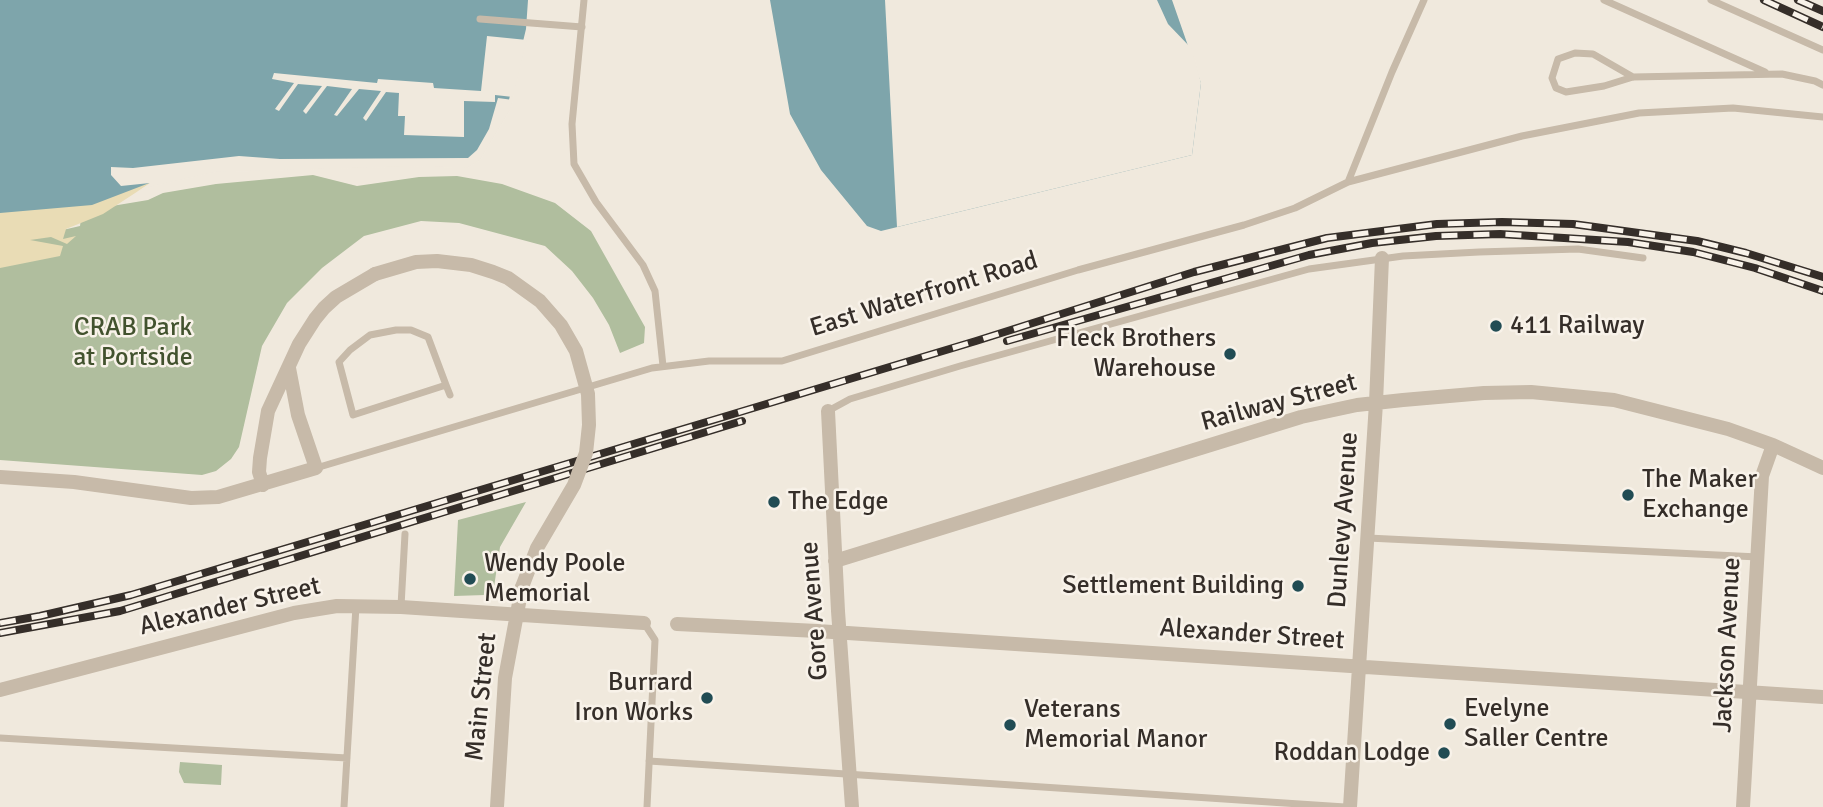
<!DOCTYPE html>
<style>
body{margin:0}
canvas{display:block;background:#f0e9dd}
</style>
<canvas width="1823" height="807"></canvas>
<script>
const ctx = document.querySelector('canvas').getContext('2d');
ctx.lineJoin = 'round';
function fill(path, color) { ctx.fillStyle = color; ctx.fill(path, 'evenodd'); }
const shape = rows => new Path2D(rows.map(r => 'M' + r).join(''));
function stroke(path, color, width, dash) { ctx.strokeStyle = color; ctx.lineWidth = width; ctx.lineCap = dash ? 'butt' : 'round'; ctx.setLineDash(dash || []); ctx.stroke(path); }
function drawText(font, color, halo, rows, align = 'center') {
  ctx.font = font + ' Signika,sans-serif'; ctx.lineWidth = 5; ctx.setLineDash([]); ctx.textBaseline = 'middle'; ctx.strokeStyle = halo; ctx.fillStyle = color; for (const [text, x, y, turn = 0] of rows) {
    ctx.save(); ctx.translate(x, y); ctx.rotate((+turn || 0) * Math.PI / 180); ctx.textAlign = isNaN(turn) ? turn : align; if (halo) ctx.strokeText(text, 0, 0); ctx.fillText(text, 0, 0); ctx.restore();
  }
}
const green = shape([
 [313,175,357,186,419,177,457,176,502,184,555,203,591,231,645,327,644,343,620,353,609,325,593,298,572,271,545,246,459,223,421,221,364,236,322,268,287,303,262,346,239,447,231,459,216,471,202,475,0,460,0,239,41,235,80,226,82,211,148,200,163,193,216,184],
 [526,502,500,547,494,587,485,595,454,596,458,520],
 [180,762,222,765,221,785,184,783,179,772]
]);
const sand = shape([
 [0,168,152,182,103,214,66,229,63,239,76,236,67,244,51,237,30,240,63,246,60,256,0,268]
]);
const water = shape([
 [0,0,528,0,526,29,507,108,478,158,214,169,152,182,92,205,0,213],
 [770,0,1172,0,1201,83,1192,155,881,231,867,226,821,170,790,114]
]);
const pier = shape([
 [885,0,1157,0,1168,24,1192,49,1201,83,1192,155,897,227],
 [487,36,527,40,513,97,495,95,495,102,464,101,464,137,404,135,405,116,398,116,399,93,386,92,366,121,363,118,381,91,359,89,337,116,334,115,352,89,327,86,306,114,303,111,322,86,298,84,279,111,275,109,294,83,272,79,274,73,377,83,378,79,433,83,434,88,481,91],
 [498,98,513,100,510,110,480,160,467,168,420,166,215,172,153,186,137,192,150,183,121,186,111,175,111,167,133,168,239,156,280,159,468,158,477,150,489,129]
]);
const lane = shape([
 [584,0,572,124,574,164,596,202,643,265,655,291,663,366],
 [1604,0,1765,72],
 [1711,0,1823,50],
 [480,19,582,27],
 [1633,77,1593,54,1575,53,1558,59,1552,78,1556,88,1566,92,1604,86,1633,77,1782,74,1815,81,1823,85],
 [1348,182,1392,72,1424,0],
 [446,385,353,415,339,362,350,350,370,335,396,330,411,330,428,337,446,385,450,395],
 [828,411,850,399,960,366,1309,269,1403,256,1479,252,1578,249,1643,258],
 [316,468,652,368,709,361,782,361,1078,270,1244,225,1295,208,1348,182,1522,136,1639,113,1733,108,1823,117],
 [1368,538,1758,557],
 [401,606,405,534],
 [644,623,655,640,647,807],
 [0,738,347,758],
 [649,761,1345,807],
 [344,807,356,606]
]);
const street = shape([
 [828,411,838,611,852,807],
 [0,477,74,482,191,498,218,497,316,468,298,415,289,368],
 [263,485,259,472,260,458,268,411,299,344,315,319,324,308,336,297,375,274],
 [835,561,1301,417,1357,405,1403,400,1484,393,1531,392,1614,400,1728,429,1773,445,1823,468],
 [677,624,817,631,1823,697],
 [0,690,294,613,337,606,401,607,644,623],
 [497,807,505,678,522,587],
 [1350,807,1376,403,1382,258],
 [1743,807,1762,476,1773,445]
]);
const rail = shape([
 [1764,0,1823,27],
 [1798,0,1823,11],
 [1007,341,1309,255,1372,243,1436,236,1500,234,1628,242,1693,252,1755,268,1823,291],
 [0,623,40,616,131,595,976,341,1194,272,1327,238,1437,224,1502,222,1573,224,1697,241,1746,253,1823,277],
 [0,633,120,611,742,421]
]);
const streetBridge = shape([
 [375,274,416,262,437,261,471,265,493,272,508,278,540,301,561,325,576,351,588,394,589,425,586,453,574,485,537,548,522,587]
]);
const markers = [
 [1496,326,7,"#214c54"],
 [1230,354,7,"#214c54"],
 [1628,495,7,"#214c54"],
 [774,502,7,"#214c54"],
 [470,579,7,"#214c54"],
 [1298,586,7,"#214c54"],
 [707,698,7,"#214c54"],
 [1450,724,7,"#214c54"],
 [1010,725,7,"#214c54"],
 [1444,753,7,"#214c54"]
];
const streetNames = [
 ["East Waterfront Road",924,295,-17],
 ["Railway Street",1279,403,-15],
 ["Dunlevy Avenue",1344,520,-86],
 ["Alexander Street",230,607,-13],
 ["Gore Avenue",815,611,-94],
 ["Alexander Street",1252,635,4],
 ["Jackson Avenue",1728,645,-87],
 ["Main Street",482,697,-84]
];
const poiNames = [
 ["411 Railway",1510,326],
 ["Fleck Brothers",1216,339,"right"],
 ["Warehouse",1216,369,"right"],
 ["The Maker",1642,480],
 ["Exchange",1642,510],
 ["The Edge",788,502],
 ["Wendy Poole",484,564],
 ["Memorial",484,594],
 ["Settlement Building",1284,586,"right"],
 ["Burrard",693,683,"right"],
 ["Iron Works",693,713,"right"],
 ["Evelyne",1464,709],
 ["Saller Centre",1464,739],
 ["Veterans",1024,710],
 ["Memorial Manor",1024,740],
 ["Roddan Lodge",1430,753,"right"]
];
const parkNames = [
 ["CRAB Park",133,328],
 ["at Portside",133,358]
];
fill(green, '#b0be9e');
fill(sand, '#e9dcb5');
fill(water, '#7ea5ab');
fill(pier, '#f0e9dd');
stroke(lane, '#c7baa9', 7);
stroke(street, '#c7baa9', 14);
stroke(rail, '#352e29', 8);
stroke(rail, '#f8f2e9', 5, [16]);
stroke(streetBridge, '#c7baa9', 14);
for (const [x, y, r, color] of markers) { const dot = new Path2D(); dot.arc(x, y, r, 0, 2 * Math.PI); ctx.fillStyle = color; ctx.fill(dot); stroke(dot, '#f8f2e9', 2.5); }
drawText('26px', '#352e29', '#f8f2e9', streetNames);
drawText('26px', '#352e29', '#f8f2e9', poiNames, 'left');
drawText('26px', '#42522e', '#f8f2e9', parkNames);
</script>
